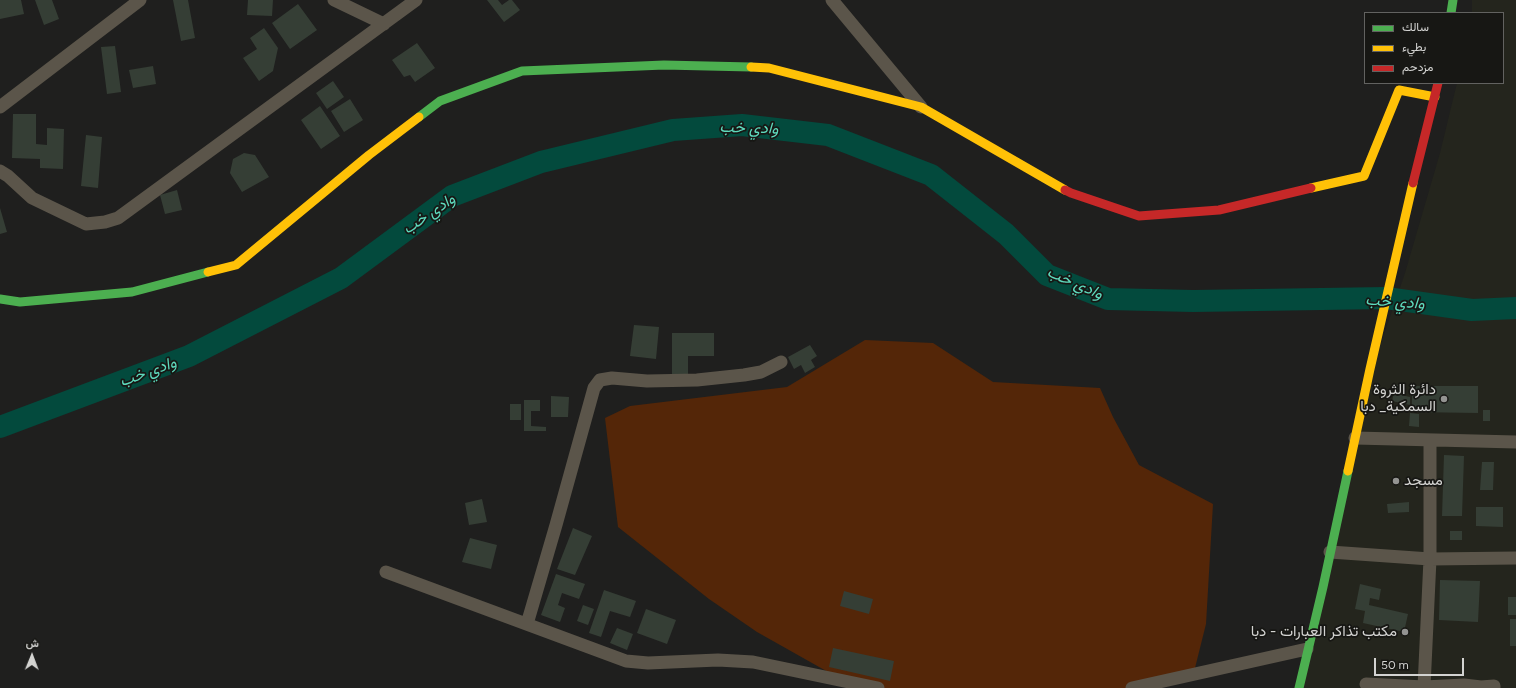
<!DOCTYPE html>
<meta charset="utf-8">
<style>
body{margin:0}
#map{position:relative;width:1516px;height:688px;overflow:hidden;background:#1f1f1e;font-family:Figtree,Vazirmatn,sans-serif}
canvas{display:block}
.legend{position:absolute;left:1364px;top:12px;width:140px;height:72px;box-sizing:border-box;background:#171714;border:1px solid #626260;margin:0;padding:5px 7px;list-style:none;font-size:12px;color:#d3d3d1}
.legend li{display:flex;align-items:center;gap:8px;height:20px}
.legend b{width:20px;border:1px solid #626260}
.north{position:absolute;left:12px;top:636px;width:40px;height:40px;-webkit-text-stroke:3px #171714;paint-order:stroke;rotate:1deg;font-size:11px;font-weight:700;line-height:16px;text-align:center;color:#d3d3d1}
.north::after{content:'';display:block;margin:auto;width:14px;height:18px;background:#d3d3d1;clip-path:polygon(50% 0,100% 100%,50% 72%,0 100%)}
.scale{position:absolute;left:1374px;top:658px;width:90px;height:18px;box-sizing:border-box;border:2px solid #d3d3d1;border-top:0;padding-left:5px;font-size:12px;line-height:14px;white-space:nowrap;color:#d3d3d1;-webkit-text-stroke:3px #171714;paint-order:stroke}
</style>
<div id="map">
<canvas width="1516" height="688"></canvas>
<ul class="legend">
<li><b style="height:5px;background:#4caf50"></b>سالك</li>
<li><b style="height:5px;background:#ffc107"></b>بطيء</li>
<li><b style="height:5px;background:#c62828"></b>مزدحم</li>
</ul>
<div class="north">ش</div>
<div class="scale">50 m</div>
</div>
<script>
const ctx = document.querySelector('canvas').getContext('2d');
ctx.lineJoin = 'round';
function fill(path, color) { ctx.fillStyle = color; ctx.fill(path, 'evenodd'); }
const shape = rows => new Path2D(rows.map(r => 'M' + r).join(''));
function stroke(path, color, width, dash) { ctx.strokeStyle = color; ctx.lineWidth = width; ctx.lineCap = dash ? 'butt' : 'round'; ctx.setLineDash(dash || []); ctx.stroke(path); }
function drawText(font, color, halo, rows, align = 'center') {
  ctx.font = font + ' Figtree,Vazirmatn,sans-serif'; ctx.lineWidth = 3.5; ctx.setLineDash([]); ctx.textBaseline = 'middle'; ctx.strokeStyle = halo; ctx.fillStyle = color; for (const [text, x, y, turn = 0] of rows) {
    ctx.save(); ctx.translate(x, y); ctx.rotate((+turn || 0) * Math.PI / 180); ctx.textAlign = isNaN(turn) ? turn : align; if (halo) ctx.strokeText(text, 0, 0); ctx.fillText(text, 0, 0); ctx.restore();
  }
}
const built = shape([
 [1472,0,1516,0,1516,688,1303,688,1378,352,1405,273,1440,153,1457,83,1503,83,1503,13,1472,13]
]);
const green = shape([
 [865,340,933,343,993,382,1100,388,1113,417,1139,465,1213,504,1206,624,1192,680,1154,688,879,688,828,672,757,632,709,599,618,527,605,418,630,406,787,387]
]);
const river = shape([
 [0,427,189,356,341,278,452,196,541,162,673,130,742,125,828,135,931,175,1006,234,1047,275,1108,299,1193,301,1386,298,1472,310,1516,308]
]);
const building = shape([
 [0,0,21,0,24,14,0,19],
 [35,0,52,0,59,19,44,25],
 [173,0,188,0,195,38,181,41],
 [248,0,273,0,272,16,247,15],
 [487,0,498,0,502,5,509,0,512,0,520,10,504,22],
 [298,4,317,30,290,49,272,23],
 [264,28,278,48,273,71,259,81,243,58,257,49,250,38],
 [417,43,435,68,415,82,410,75,404,77,392,60],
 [115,46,121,92,107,94,101,47],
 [153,66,156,84,133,88,129,70],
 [333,81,344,97,327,109,316,93],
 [350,99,363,120,344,132,331,111],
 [320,106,340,136,321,149,301,120],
 [13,114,36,114,36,144,47,145,47,128,64,129,63,169,40,168,40,159,12,158],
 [86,135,102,137,98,188,81,186],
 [244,153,255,155,269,177,242,192,230,173,233,159],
 [177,190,182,210,165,214,160,195],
 [0,208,7,232,0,234],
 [634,325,659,327,656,359,630,356],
 [672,333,714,333,714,356,688,356,688,375,672,375],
 [810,345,817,356,811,360,815,367,805,373,801,365,794,369,788,357],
 [1396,384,1402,387,1401,395,1410,397,1410,405,1392,401],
 [1412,386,1478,386,1478,413,1412,412],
 [551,396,569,397,568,417,551,417],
 [524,400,540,400,540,411,531,411,531,426,546,427,546,431,524,431],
 [510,404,521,404,521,420,510,420],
 [1483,410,1490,410,1490,421,1483,421],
 [1410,413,1419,414,1419,427,1409,426],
 [1444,455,1464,456,1462,516,1442,516],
 [1482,462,1494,462,1493,490,1480,490],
 [482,499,487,522,469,525,465,503],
 [1409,502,1409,512,1388,513,1387,504],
 [1476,507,1503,507,1503,527,1476,526],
 [573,528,592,536,575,575,557,569],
 [1450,531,1462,531,1462,540,1450,540],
 [470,538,497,545,491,569,462,562],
 [556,574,585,584,579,599,562,593,558,605,565,608,560,622,541,615],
 [1440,580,1480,581,1478,622,1439,620],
 [1360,584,1381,589,1379,600,1370,598,1369,605,1408,614,1404,632,1363,623,1365,611,1355,609],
 [604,590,636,601,630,617,610,611,601,637,589,633],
 [844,591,873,599,869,614,840,606],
 [1508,597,1516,597,1516,615,1508,615],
 [583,605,594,609,588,625,577,621],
 [646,609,676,620,667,644,637,633],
 [1510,619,1516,619,1516,646,1510,646],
 [617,628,633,634,627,650,610,643],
 [833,648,894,661,890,681,829,667]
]);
const street = shape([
 [334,0,384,24],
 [832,0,921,107],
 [0,107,140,0],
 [0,171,8,176,32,198,86,224,105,222,118,218,416,0],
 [1355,438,1516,442],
 [1330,552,1430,559,1516,558],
 [386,572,626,661,648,663,718,660,753,662,878,688],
 [527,624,556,525,594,388,600,380,612,378,647,381,697,380,744,375,761,372,781,362],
 [1366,684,1424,687,1430,559,1430,440],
 [1424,687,1464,685,1481,687,1494,686,1494,688],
 [1132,688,1307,649]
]);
const fast = shape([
 [1451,13,1453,0],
 [419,117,440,101,522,71,664,65,751,67],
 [0,299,20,302,132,292,208,272],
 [1299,688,1323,587,1348,471]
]);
const slow = shape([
 [751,67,769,68,921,107,1065,190],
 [1311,188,1364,176,1399,90,1435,97],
 [208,272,236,265,369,155,419,117],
 [1348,471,1370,369,1413,183]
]);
const jam = shape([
 [1413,183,1438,83],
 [1065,190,1071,193,1139,216,1219,210,1311,188]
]);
const markers = [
 [1444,399,4,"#949492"],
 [1396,481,4,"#949492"],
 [1405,632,4,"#949492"]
];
const poiNames = [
 ["دائرة الثروة",1436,390],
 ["السمكية_ دبا",1436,407],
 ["مسجد",1404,481,"left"],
 ["مكتب تذاكر العبارات - دبا",1397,632]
];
const waterNames = [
 ["وادي خب",749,128,2],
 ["وادي خب",429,214,-34],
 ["وادي خب",1075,283,24],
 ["وادي خب",1395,302,4],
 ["وادي خب",148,372,-20]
];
fill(built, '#24251d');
fill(green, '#542608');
stroke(river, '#034a3d', 22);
fill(building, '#353e35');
stroke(street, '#5b554a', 13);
stroke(fast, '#4caf50', 9);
stroke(slow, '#ffc107', 9);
stroke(jam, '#c62828', 9);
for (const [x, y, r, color] of markers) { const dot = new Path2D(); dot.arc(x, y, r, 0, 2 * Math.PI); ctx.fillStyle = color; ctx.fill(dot); stroke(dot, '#171714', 1.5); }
drawText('15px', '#d3d3d1', '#171714', poiNames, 'right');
drawText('italic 16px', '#5edabd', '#171714', waterNames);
</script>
